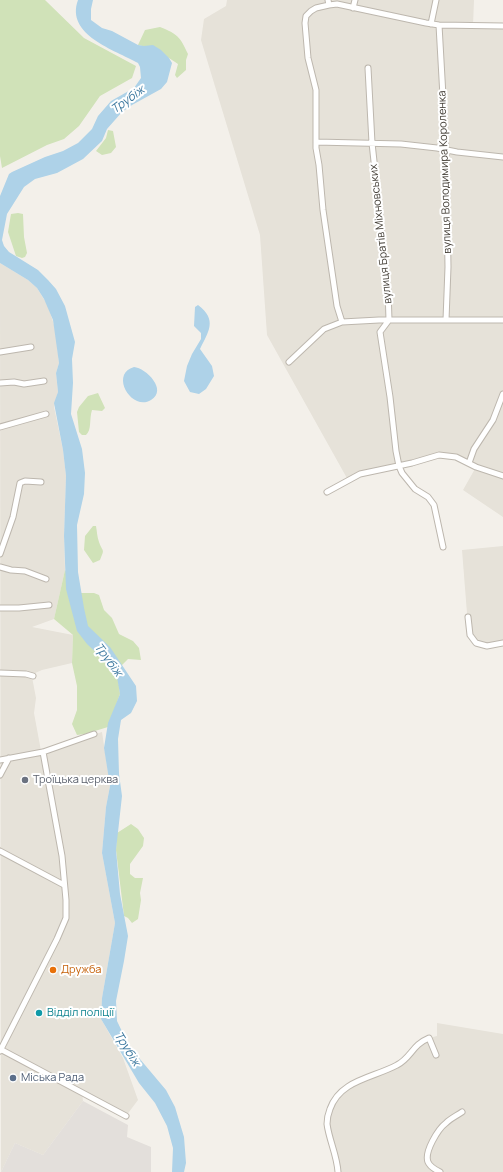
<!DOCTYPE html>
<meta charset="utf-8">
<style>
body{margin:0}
canvas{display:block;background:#f3f0ea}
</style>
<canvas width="503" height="1172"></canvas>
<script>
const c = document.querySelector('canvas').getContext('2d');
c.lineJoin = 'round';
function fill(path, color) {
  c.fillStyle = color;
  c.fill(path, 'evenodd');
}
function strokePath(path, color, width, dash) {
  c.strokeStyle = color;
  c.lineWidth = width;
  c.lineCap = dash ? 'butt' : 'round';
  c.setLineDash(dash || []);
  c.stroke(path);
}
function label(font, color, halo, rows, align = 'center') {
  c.font = font + ' Manrope,sans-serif';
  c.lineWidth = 4;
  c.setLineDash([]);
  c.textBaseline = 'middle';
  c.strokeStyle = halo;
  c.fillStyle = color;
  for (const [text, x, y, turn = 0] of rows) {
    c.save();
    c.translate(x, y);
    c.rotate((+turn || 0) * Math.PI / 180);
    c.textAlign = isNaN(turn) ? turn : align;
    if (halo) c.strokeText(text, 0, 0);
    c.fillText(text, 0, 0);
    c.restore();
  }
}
fill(new Path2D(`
 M227 0H474L473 26H503V517L463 490 476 467 443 455 348 480 267 335 260 235 201 40 204 19 226 6Z
 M0 263 28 280 37 288 48 306 55 328 59 363 56 373 58 392 54 407 63 450 66 476 64 536 65 570 54 619 32 627 73 635 72 663 42 670 33 674 32 677 36 698 34 713 41 751 102 732 110 786 106 807 102 853 115 923 102 998 101 1019 123 1058 138 1100 126 1116 82 1092 83 1101 43 1155 15 1143 1 1172Z
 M503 546V643L490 646 476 643 468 626 462 550Z
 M437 1023 503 1034V1172H338L328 1129V1113L342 1090 394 1067 429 1038 437 1036Z`), '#e6e2d9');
fill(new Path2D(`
 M83 1101 128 1125 127 1137 151 1147V1172H1L15 1143 43 1155Z`), '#e3dfdb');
fill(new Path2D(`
 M0 0H45L84 38 136 66 132 78 100 96 79 126 64 139 47 145 2 168 0 156Z
 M160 27C178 34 180 37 188 54L186 60V70L177 78 175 75 178 64C165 55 154 48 138 45L145 30Z
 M108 130 113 131 116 147 111 153 102 155 96 151 106 138Z
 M18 213 23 214 24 237 27 253 25 257 22 258 16 256 8 232 11 214Z
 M98 393 105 408 102 411 92 410C89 419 92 430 86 435H82L79 432 77 412 79 407 88 396Z
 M93 526H96C97 531 97 537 99 542 103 553 105 548 100 560L93 563 84 550 85 536Z
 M65 570 81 593H94L99 595 104 610 112 618 119 634 133 641 139 648 141 660 128 659 122 665 118 677 120 694 108 727 85 734 77 735 72 724 77 710V686L72 663 73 635 54 619Z
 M131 824 138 829 144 838 143 846 130 864V874L135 878H143L140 893 141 900 138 919 132 923 128 918 124 916 116 850 117 833Z`), '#d0e2b8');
fill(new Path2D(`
 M78 0H93L91 9V20L102 28 112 31 138 45 144 46 153 45 161 50 169 58 172 63 167 82 161 89 132 105 122 112 107 129 102 141 83 159 57 173 35 179 24 187 7 214 2 240 4 246 9 252 38 270 48 280 56 289 65 306 75 342 72 359 73 383 71 414 82 449 85 473 84 494 77 525 78 572 84 608 88 626 110 647 136 686 137 701 131 713 121 720 118 739 119 774 122 796 116 850 120 894 128 936 124 961 116 1001 117 1021 129 1046 166 1090 175 1107 184 1137 186 1163 184 1172H172L173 1148 167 1126 155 1103 139 1083 101 1019 102 998 115 923 102 853 106 807 110 786 104 748 108 723 120 694 117 677 104 660 87 644 77 631 66 589 64 536 66 476 63 450 54 403 58 392 56 373 59 363 53 320 44 299 37 288 28 280 0 263V196L9 174 12 172 45 157 63 151 78 143 92 129 98 116 111 101 134 88 141 78 140 67 138 63C115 50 65 35 78 0Z
 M198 305C218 320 208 332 200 349L212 366 214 376 206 389 199 394 190 392 184 381 187 366 192 354 201 339V333L194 326 195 307Z
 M134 367C146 368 168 390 151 400 132 412 109 374 134 367Z`), '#aed2e8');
const minor = new Path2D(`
 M328 0 329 5 337 4 426 23 439 25 503 26
 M329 5 316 8 311 11 306 16 305 23 308 58 316 90V148L319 165 323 210 337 306 342 322
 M353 8 355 0
 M431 24 436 0
 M439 25 446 150 448 267 446 320
 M368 68 372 143 388 290 389 320 380 332 390 397 396 451 399 466 402 473 415 489 428 497 434 505 443 547
 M316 142 401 144 437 148 457 152 503 157
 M0 352 31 347
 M289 362 324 329 342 322 379 320H503
 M0 383 14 382 24 384 44 381
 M0 427 46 414
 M469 463 474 449 493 420 503 394
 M327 492 360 474 412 463 439 455 456 457 476 467 503 476
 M0 554 13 517 20 483 25 481 41 482
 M0 567 11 570 25 571 46 579
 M0 608H19L49 605
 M468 617 470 635 476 643 487 646 503 643
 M0 673 26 674 33 676
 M0 760 43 752 94 734
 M0 775 9 758
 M0 851 64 885
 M0 1049 126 1116
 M0 1051 57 939 66 918V900L62 856 43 752
 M338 1172C337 1155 329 1140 327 1124 327 1119 328 1114 330 1109 340 1080 373 1078 397 1065 411 1058 412 1045 429 1038L436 1055
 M440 1172C436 1170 430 1167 428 1162 424 1152 438 1129 446 1123 450 1119 456 1116 462 1112`);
strokePath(minor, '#bdb7ae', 7);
strokePath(minor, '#fff', 5);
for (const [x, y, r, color] of [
 [25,780,4,"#6b7280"],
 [53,970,4,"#e8710a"],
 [39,1013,4,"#0f9aa8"],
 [13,1078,4,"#5c6f8a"]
]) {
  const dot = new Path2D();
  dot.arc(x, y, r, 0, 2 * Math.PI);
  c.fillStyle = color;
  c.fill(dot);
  strokePath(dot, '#fff', 1.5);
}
label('11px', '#464139', '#fff', [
 ["вулиця Володимира Короленка",445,172,-92],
 ["вулиця Братів Міхновських",381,234,-96]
]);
label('11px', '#5b616d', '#fff', [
 ["Троїцька церква",33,780]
], 'left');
label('11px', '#c56008', '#fff', [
 ["Дружба",61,970]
], 'left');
label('11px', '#0d838f', '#fff', [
 ["Відділ поліції",47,1013]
], 'left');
label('11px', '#4e5e75', '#fff', [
 ["Міська Рада",21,1078]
], 'left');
label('italic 12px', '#3c789f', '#fff', [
 ["Трубіж",128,100,-36],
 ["Трубіж",108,660,53],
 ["Трубіж",127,1049,58]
]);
</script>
